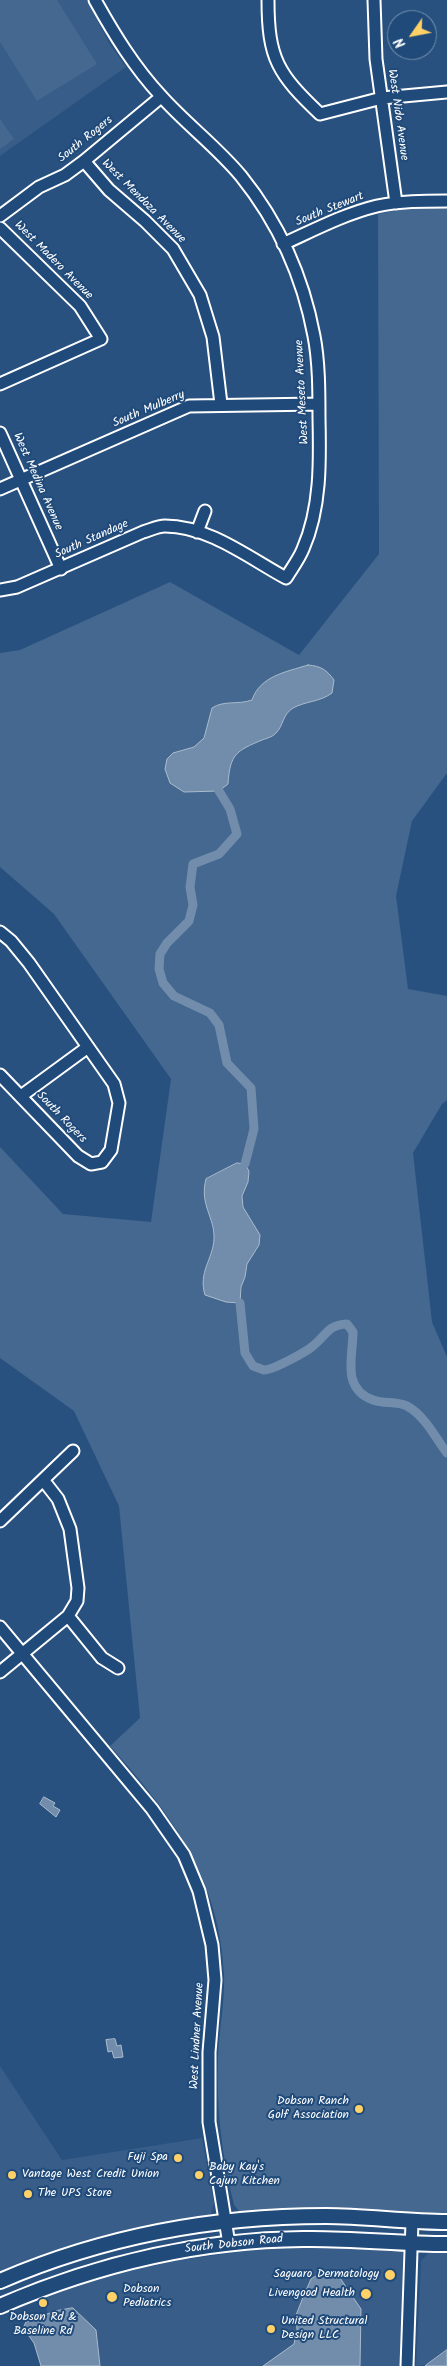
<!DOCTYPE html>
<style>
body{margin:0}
#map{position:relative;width:447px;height:2366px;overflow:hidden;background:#28517f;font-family:Kalam,sans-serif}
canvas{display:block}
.north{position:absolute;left:387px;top:10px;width:50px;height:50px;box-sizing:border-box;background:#1f4a7a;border:1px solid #7992af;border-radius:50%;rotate:237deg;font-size:14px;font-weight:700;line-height:20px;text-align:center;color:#fff}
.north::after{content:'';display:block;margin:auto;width:18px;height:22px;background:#ffd166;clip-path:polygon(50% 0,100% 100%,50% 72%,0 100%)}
</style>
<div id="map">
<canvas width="447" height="2366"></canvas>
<div class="north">N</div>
</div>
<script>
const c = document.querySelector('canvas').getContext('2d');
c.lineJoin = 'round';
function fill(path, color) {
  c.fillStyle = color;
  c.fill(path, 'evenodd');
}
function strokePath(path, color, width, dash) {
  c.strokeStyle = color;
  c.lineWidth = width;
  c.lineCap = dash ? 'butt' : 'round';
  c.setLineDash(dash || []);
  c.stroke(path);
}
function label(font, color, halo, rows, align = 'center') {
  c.font = font + ' Kalam,sans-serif';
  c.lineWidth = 4;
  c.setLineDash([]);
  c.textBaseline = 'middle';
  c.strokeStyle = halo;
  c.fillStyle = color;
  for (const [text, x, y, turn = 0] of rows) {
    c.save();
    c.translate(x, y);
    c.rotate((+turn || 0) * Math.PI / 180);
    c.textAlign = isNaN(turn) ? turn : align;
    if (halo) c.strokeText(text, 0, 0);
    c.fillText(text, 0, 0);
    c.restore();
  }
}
fill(new Path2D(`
 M0 0H87L109 43 126 67 0 156Z
 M0 2066 62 2160 202 2138 214 2203 211 2214 72 2247 0 2274Z
 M328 2247 403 2252 400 2366H359L361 2309 311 2279 296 2315 297 2330 294 2344 263 2366H100L96 2330 55 2311 48 2313 42 2297 100 2277 180 2260 268 2248Z
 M447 2251V2350L426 2365 416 2366 421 2261 429 2252Z`), '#375d88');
fill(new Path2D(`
 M0 0H57L97 64 37 101 0 42Z
 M0 119 14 139 0 149Z
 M447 207V773L412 821 396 896 408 989 447 996V1100L442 1104 413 1153 432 1322 447 1357V2214L318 2209 246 2213 239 2211 234 2205C222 2156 216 2109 218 2058 219 2030 225 2003 224 1975 220 1879 172 1815 110 1746L140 1718 119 1506 74 1411 0 1358V1147L63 1214 151 1222 171 1079 54 914 0 867V653L20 650 170 582 299 655 379 554 378 214 399 210Z`), '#446890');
const water = new Path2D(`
 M308 665C321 666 327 670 334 680L332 693C320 702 306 701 293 708 282 715 284 725 276 733 273 737 267 738 262 740 236 751 230 754 228 784L219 791 184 792 170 783 165 769 167 759 173 753 194 747 204 738 212 708C224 700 238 705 252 700 260 676 286 672 308 665Z
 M237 1163 245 1164 249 1171 248 1182 242 1196 243 1207 260 1235 259 1245 247 1264 245 1277 241 1287 240 1303 226 1302 205 1295C198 1272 213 1259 214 1239 215 1217 199 1205 206 1179Z
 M44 1797 55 1803 53 1806 60 1810 56 1817 40 1804Z
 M115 2039 117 2046 121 2045 123 2057 114 2058 112 2051 108 2052 106 2040Z
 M324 2272H336L361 2309 360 2366H263L294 2344 297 2330 296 2315 304 2295 311 2279Z
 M73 2308 96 2330 100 2366H41L34 2343 23 2328 26 2322 55 2311Z
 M447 2350V2366H425L426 2365Z`);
fill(water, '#718dab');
strokePath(water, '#aabbcd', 1);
strokePath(new Path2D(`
 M219 791 230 809 237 834 219 854 193 864 190 887 193 905 189 921 167 943 160 954 159 969 163 983 174 996 210 1013 219 1025 227 1063 251 1088 254 1129 245 1164
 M240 1303 245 1353 253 1366C256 1367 261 1369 264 1370 273 1370 306 1352 313 1346 327 1335 327 1325 347 1324L353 1332C353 1357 341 1388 373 1400 384 1404 397 1401 407 1406 425 1416 435 1437 447 1453`), '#718dab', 9);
const minor = new Path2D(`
 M268 0C268 59 278 74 320 114L382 98 447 92
 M374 0 376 59 396 203
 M84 161 109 190 145 221 173 249 200 295 213 337 221 404
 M0 216 39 187 65 175 84 161 161 97
 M0 228 80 306 101 339 0 384
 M283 244C314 230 344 214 377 206 400 201 424 201 447 201
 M0 433 61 569
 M0 489 189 406 319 404
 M197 532 205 511
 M0 590 17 587 143 532C150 530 158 526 165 526 209 526 249 558 286 578 292 568 299 559 303 549 321 508 320 461 319 418 319 392 319 362 314 336 303 277 278 222 241 176 217 147 186 124 161 96 134 67 114 34 95 0
 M0 932 11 941 29 963 114 1084 119 1103 111 1150 102 1162 91 1164 78 1156 0 1075
 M21 1096 88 1047
 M0 1521 73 1451
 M68 1616 102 1658 118 1668
 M0 1627 152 1809 184 1855 199 1891 212 1945 215 1980 209 2052V2122L229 2244
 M0 1672 68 1616 77 1601 78 1588 70 1529 58 1499 44 1481
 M407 2366 412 2222`);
const major = new Path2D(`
 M0 2281C102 2237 214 2216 326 2216 366 2216 406 2222 447 2222
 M0 2306C95 2265 199 2240 303 2239 351 2238 399 2244 447 2244`);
strokePath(minor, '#fff', 15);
strokePath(major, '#fff', 18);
strokePath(minor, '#1f4a7a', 11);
strokePath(major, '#1f4a7a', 14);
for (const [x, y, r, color] of [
 [359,2109,5,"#ffd166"],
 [178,2158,5,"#ffd166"],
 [12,2175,5,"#ffd166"],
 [199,2175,5,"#ffd166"],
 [28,2194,5,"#ffd166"],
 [390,2275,6,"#ffd166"],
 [366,2294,6,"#ffd166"],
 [112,2297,6,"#ffd166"],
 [43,2303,5,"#ffd166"],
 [271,2329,5,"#ffd166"]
]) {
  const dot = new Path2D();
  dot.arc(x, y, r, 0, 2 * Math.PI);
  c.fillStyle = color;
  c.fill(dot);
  strokePath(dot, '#1f4a7a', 2);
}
label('12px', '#fff', '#1f4a7a', [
 ["West Nido Avenue",397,115,82],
 ["South Rogers",86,140,-39],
 ["West Mendoza Avenue",143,202,45],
 ["South Stewart",330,210,-22],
 ["West Madero Avenue",53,261,45],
 ["West Meseto Avenue",303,392,-93],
 ["South Mulberry",149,410,-23],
 ["West Medina Avenue",37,482,66],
 ["South Standage",92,540,-24],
 ["South Rogers",61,1118,46],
 ["West Lindner Avenue",198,2036,-87],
 ["South Dobson Road",234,2245,-6]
]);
label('12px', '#fff', '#1f4a7a', [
 ["Dobson Ranch",349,2102,"right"],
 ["Golf Association",349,2116,"right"],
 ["Fuji Spa",168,2158,"right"],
 ["Baby Kay's",209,2168],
 ["Cajun Kitchen",209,2182],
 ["Vantage West Credit Union",22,2175],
 ["The UPS Store",38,2194],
 ["Saguaro Dermatology",379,2275,"right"],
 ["Dobson",123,2290],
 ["Pediatrics",123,2304],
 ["Livengood Health",355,2294,"right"],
 ["Dobson Rd &",43,2318,"center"],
 ["Baseline Rd",43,2332,"center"],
 ["United Structural",281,2322],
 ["Design LLC",281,2336]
], 'left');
</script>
